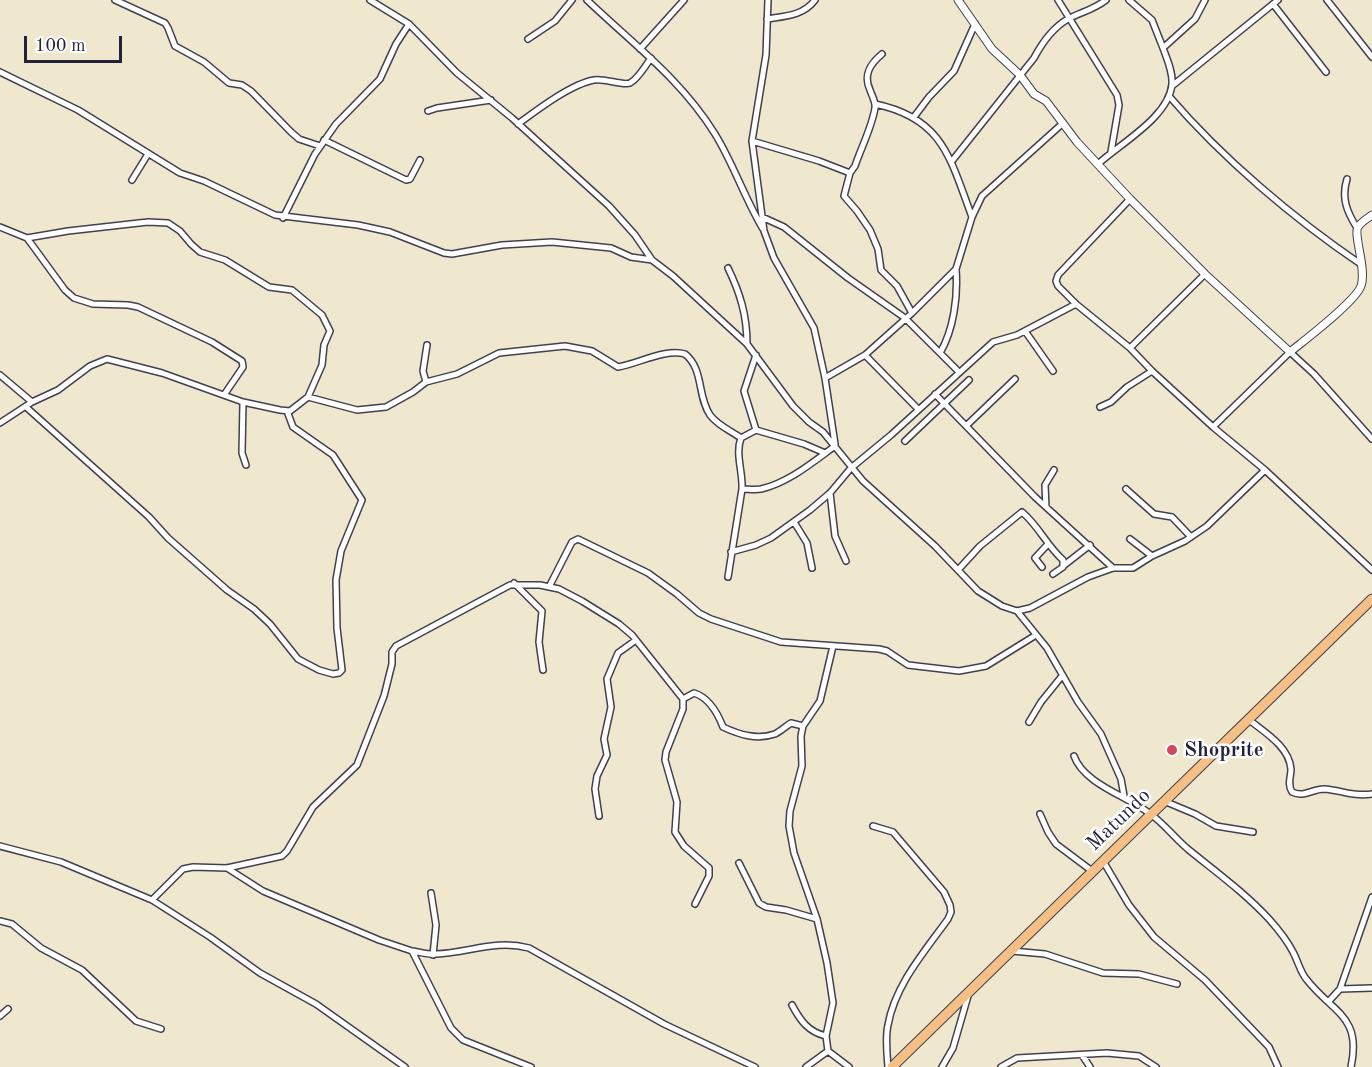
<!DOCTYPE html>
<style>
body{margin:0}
#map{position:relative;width:1372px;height:1067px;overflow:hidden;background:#efe8ce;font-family:"Old Standard TT",serif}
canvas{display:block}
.scale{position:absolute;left:24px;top:36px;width:98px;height:27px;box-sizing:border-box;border:3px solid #22223b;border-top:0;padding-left:8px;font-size:18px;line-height:21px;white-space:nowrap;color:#22223b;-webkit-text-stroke:4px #fff;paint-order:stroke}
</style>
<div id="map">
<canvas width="1372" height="1067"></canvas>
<div class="scale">100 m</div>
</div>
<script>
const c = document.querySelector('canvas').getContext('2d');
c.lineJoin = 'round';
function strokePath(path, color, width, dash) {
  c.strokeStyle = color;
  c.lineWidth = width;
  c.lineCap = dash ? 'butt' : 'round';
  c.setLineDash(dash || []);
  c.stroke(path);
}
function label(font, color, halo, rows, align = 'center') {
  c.font = font + ' "Old Standard TT",serif';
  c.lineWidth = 5;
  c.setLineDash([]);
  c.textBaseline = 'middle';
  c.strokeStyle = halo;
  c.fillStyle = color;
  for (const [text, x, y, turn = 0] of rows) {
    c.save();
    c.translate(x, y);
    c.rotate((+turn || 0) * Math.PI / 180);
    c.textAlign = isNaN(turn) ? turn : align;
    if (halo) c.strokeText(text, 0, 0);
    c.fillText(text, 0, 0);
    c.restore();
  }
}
const minor = new Path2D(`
 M115 0 165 23 168 28 175 46 204 62 229 83 242 85 251 91 291 132 299 139 320 146
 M370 0 409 24 457 73 512 118 609 206 635 235 652 260 673 276 747 344 793 406 809 422 823 432 863 481 935 546 978 591 1002 606 1017 611 1030 608 1088 577 1113 568H1133L1152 556 1185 541 1207 526 1265 470
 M587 0C632 43 682 80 715 134 733 163 745 199 763 229
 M768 0 766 55 752 141 764 231 774 258 814 328 825 378 835 444
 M1058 0 1117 95 1119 105 1111 152
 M1129 0 1152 20 1163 48 1195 19 1205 0
 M1327 0 1372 57
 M1273 4 1326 72
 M767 19C785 16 803 16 815 0
 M528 39 555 21 572 0
 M640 49 684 0
 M0 72 78 110 180 173 204 181 275 215 358 225 390 232 444 253 452 254 502 245 552 242 611 248 631 257 652 260
 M1172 86 1278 0
 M1169 96C1222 158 1294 219 1362 265
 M875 104C943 118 950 158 972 217
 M428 111 437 108 491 100
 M914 117 929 97 954 71 975 24
 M518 124C537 110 571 84 594 80 604 78 623 86 630 83 638 79 646 65 651 58
 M324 140 406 180 410 179 420 160
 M752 141 819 161 850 173 855 166C861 148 872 127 875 108 876 102 872 96 870 90 863 75 870 64 882 54
 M952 161 1034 58C1042 43 1052 28 1068 19 1081 12 1093 10 1106 0
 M1098 164C1121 143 1169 117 1172 84 1173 72 1167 59 1163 48
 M850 173 844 196 857 211 870 230 878 249 881 270 897 286 912 313
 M1347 179C1341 198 1347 212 1357 228
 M132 180 148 154
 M1130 199 1058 275 1056 281 1058 286 1076 304 1130 348 1152 371 1213 427 1265 470 1372 570
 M762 217 784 227 848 278 905 318 940 353C954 329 958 296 956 269
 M283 218 315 154 336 124 380 79 396 44 409 24
 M0 227 27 238 68 231 148 222 168 223 180 231 191 244 200 252 225 260 269 287 292 290 322 315 330 331 324 345 322 365 308 397
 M27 238 65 290 74 298 93 304 128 305 138 307 212 342 242 361 243 367 224 395
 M728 268C740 293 747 315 747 344
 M1025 331 1053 371
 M1130 348 1205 274
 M940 353 959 372
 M756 355 744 391 756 430
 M865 355 918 409
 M0 375 32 402
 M825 378 865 355 912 313 956 269 972 217 982 196 1062 124
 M426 382 423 371 427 345
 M935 394 1035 497 1113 568
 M243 402 242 453 246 465
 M26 407 149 517 168 538 227 590 254 609 270 624 298 659 319 670 333 674 339 673 342 670 337 628 336 580 341 551 362 500 333 455 293 427 287 411
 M1100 407 1111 402 1127 387 1152 371
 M0 423 32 402 58 390 90 366 107 359 162 373 243 402 280 410 290 411 308 397 357 410 386 407 413 392 426 382 457 374 499 353 565 346 592 351 618 367C637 364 666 348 685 354 704 369 697 396 710 415 717 425 731 431 741 438
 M966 426 1015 379
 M1213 427 1290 352 1314 374 1372 439
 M905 441 969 380
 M742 489C748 489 755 490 761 489 788 483 813 462 835 446
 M1126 489 1154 514 1172 517 1191 537
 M830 493 835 536 846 561
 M1046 507 1045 485 1054 470
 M794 522 807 543 812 568
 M1130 539 1152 556
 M731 552 756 545 771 538 810 510 830 493 851 468 891 435 993 342 1017 335 1076 304
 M1063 566 1090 545
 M1042 567 1035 558 1048 544
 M958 570 980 546 1022 512C1038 525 1047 546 1063 560V567L1053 574
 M728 577 742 489C743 472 735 454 741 438L756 430 804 444 825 453
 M514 583 542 611 539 642 543 670
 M549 587 572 542 578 539 648 573 677 594 699 613 711 619 781 642 879 649 887 651 908 665 959 671 986 666 1036 635
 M1017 611 1047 648 1078 702 1101 734 1121 779 1124 796
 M833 646 820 701 803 726 801 736 802 766 790 811 789 826 794 853 817 919 827 963 833 1003 826 1036 828 1051 849 1067
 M683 699 694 693C710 698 718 714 723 727 740 735 757 740 775 734 781 731 786 726 791 723L803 726
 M1248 719C1264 732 1289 746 1291 769 1291 777 1287 784 1292 792 1304 798 1312 789 1324 789 1341 790 1353 797 1372 794
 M1029 722 1041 702 1062 676
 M1074 756C1084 784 1127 796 1149 813 1164 823 1175 839 1189 850 1216 872 1245 893 1269 919 1277 928 1287 940 1293 952 1298 961 1300 972 1307 980 1333 1013 1362 1016 1351 1067
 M1164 801 1195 814 1216 826 1253 832
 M1040 814 1048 832 1056 844 1092 871
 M599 816 595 789 597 776 607 755 604 739 611 707 607 679 618 653 636 640
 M873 826 893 832 944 892 950 905 951 912 948 919C925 951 895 985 888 1025 885 1038 887 1053 888 1067
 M0 846 61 862 152 900 210 937 260 973 316 1004 405 1067
 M1103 861 1129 905 1154 937 1205 980 1269 1047 1278 1067
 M739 863 759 903 766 907 786 910 817 919
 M227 868 263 891 379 940 412 951 451 1028 463 1040 531 1067
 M431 893 436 925 433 955
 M152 900 183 869 193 867 227 868 282 856 287 851 313 807 357 765 384 696 392 664V652L396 646 510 585H540L559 589 582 601 619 624 632 635 683 699V709L666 752 665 760 677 802 675 832 684 846 709 868V876L695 904
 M0 921 12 924 41 948 82 970 136 1021 161 1029
 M412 951C420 952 428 955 436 954 469 953 495 939 529 948L664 1024 755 1067
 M1012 951 1045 954 1103 973 1139 974 1177 984
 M1340 989 1372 988
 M1329 1001 1340 989 1372 897
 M792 1005C800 1020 808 1032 826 1036
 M0 1016 8 1009
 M1082 1055 1090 1067
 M806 1067 828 1051
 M942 1067 953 1048 968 996
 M1001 1067 1017 1058 1107 1053 1139 1056 1156 1067`);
const tertiary = new Path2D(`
 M958 0 992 49 1020 75 1034 94 1046 101 1077 142 1130 199 1205 274 1290 352C1306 339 1355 302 1361 286 1367 270 1353 234 1358 227 1361 222 1368 218 1372 215`);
const primary = new Path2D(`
 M892 1067 1372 599`);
strokePath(minor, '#414051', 8);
strokePath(tertiary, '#414051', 9);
strokePath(primary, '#414051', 11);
strokePath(minor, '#fff', 5);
strokePath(tertiary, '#fff', 7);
strokePath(primary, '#f5bf86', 9);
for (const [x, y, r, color] of [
 [1172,750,6,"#d1495b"]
]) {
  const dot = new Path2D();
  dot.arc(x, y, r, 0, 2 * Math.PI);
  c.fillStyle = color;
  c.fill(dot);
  strokePath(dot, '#fff', 2);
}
label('bold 21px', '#22223b', '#fff', [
 ["Shoprite",1184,750]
], 'left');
label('21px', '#22223b', '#fff', [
 ["Matundo",1119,820,-44]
]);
</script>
